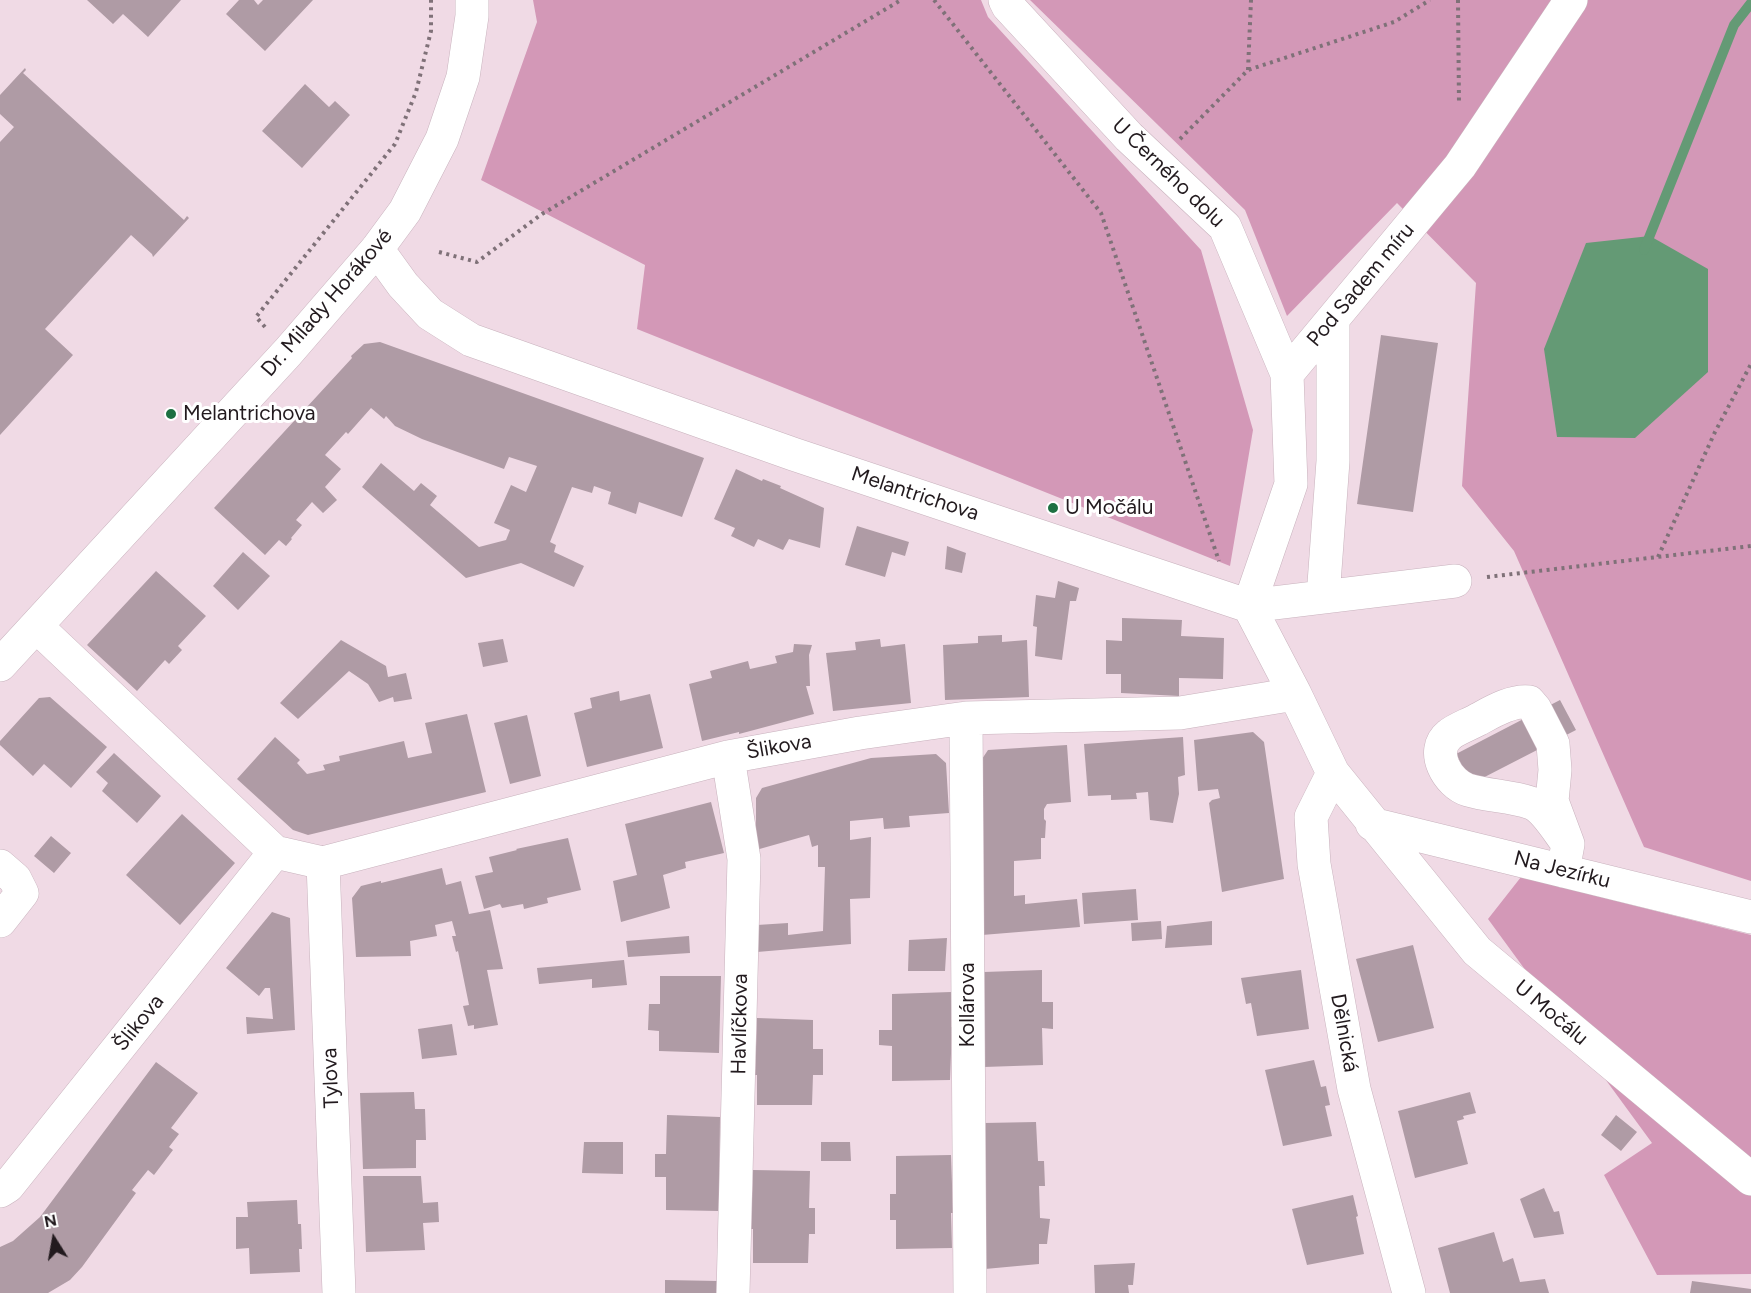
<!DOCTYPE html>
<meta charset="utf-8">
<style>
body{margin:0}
#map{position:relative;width:1751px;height:1293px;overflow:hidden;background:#f0dae5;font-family:Figtree,sans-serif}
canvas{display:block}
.north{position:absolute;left:24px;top:1209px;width:60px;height:60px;-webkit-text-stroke:4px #fff;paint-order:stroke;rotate:349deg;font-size:16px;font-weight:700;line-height:24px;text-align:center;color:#221a1e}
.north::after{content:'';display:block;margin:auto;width:21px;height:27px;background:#221a1e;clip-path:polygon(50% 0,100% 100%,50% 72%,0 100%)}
</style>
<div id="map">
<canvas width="1751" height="1293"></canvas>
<div class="north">N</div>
</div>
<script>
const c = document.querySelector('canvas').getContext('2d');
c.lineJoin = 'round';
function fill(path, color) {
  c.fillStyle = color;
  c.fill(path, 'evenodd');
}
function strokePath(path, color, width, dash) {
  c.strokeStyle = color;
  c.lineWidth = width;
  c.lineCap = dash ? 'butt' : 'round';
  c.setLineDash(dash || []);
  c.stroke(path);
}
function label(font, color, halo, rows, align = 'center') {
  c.font = font + ' Figtree,sans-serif';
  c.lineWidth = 6;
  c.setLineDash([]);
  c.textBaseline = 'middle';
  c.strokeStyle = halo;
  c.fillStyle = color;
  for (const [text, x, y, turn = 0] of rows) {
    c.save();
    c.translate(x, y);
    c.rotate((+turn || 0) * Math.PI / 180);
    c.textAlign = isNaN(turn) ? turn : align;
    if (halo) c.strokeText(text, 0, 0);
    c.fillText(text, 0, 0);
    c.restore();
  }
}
fill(new Path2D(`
 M533 0H981L988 17 1201 250 1253 430 1230 566 637 329 645 265 481 180 537 22Z
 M1030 0H1751V881L1644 847 1514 551 1462 486 1476 283 1397 203 1287 316 1245 210Z
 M1521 877 1751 935V1274L1657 1275 1604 1175 1652 1143 1488 919Z`), '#d398b7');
fill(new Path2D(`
 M1650 236 1708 269V372L1635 438 1557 437 1544 349 1586 243Z`), '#649a75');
strokePath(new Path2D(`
 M1644 250 1734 25 1751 3`), '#649a75', 10);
fill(new Path2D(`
 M87 0H181L148 37 123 14 113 24Z
 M239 0H254L258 5 263 0H313L265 51 226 14Z
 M25 68 26 70 23 73 184 220 187 216 189 218 153 257 152 254 131 235 45 329 73 355 0 435V142L14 127 0 114V95Z
 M305 84 329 107 335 101 350 115 302 168 262 131Z
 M1381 335 1438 343 1413 512 1357 504Z
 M380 342 704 458 682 517 639 502 636 514 608 504 611 492 594 486 592 493 572 487 550 542 556 545 554 552 584 566 574 587 521 563 466 578 362 487 381 463 414 491 421 483 437 496 430 505 479 547 506 540 510 530 494 523 511 485 526 492 537 466 509 457 504 469 422 439 395 426 386 416 384 419 371 408 348 434 346 432 325 455 341 469 325 487 337 500 323 513 312 502 296 520 302 525 291 538 292 539 286 546 279 540 265 555 214 508 352 358 351 356 364 344Z
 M736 469 762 481 763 479 781 486 780 488 824 508 820 548 789 539 783 550 758 539 754 547 731 536 735 528 714 519Z
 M857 526 909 542 905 556 892 552 885 577 845 565Z
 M947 546 966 553 962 573 945 569Z
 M243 552 270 576 238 610 213 586Z
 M156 571 206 616 178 646 182 650 169 664 165 660 137 691 87 645Z
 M1058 581 1079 588 1076 601H1070L1062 660 1035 656 1037 627 1033 626 1036 595 1055 598Z
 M1122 618 1182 620 1181 636 1224 638 1223 679 1179 678V696L1121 693V674H1106V640L1122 641Z
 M1002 635V642L1027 640 1029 697 945 700 943 645 978 643V636Z
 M503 639 508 662 483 667 478 643Z
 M880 639 881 647 905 644 911 703 833 711 826 653 856 650 855 642Z
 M341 640 386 666 388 677 406 673 412 699 394 702 393 697 379 702 368 684 349 671 298 719 280 703Z
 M794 644 812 645 809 655 810 686H806L814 714 739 734V732L702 741 689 684 712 678 710 671 748 661 750 669 777 663 775 656 793 652Z
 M619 691 620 701 650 694 663 748 587 767 574 713 592 708 590 698Z
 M50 697 107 747 71 788 44 764 33 776 0 745V741L39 698Z
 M1560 700 1576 730 1471 784 1456 754Z
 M467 714 486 792 308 835 293 830 237 779 275 737 300 760 297 763 307 774 325 770 323 765 340 761 339 756 404 741 408 758 432 753 425 723Z
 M527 715 541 776 510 784 494 723Z
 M1253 732 1264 742 1284 879 1222 892 1209 803 1212 800 1220 798 1218 789 1198 791 1194 740Z
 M1183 737 1185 775 1178 777 1179 794 1173 823 1150 820 1148 792 1136 793 1137 799 1111 800V795L1088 796 1084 744Z
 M1067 745 1071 802 1047 804 1044 809V819L1046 821 1045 838H1041V859L1014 861V896L1025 895V904L1077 899 1080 927 982 935V759L988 750Z
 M114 753 161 796 137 823 102 791 108 783 96 772Z
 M936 754 946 763 949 813 909 816 910 827 884 829 883 818 850 821V840L871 837 870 898 850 899 851 944 757 952V925L788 923V935L823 931 825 867H818V845L812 847 809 835 756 850V798L762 788 871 758Z
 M711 802 724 853 685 862 686 868 663 875 670 908 621 922 613 881 637 875 625 824Z
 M182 814 235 863 180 925 126 875Z
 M51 836 71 853 54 873 34 856Z
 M568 838 581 890 547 898 548 903 524 909 523 904 502 908 500 904 484 909 475 876 493 872 489 857 517 850 516 849Z
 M442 868 446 885 461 881 469 914 490 910 503 969 487 970 498 1025 474 1029V1025L468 1026 463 1006 469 1005 458 951 456 952 452 936H456L452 921 435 925 437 936 410 941 411 956 356 957 352 898 361 886 381 881V883Z
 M1136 889 1138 920 1084 924 1082 893Z
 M272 912 290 918 295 1030 247 1034 246 1017 273 1019 270 988H265L259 996 226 968Z
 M1161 921 1162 939 1132 941 1131 923Z
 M1212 921V945L1165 948 1167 926Z
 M689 936 690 953 628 957 626 941Z
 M947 938 945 971H908L909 940Z
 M1413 945 1434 1028 1378 1042 1356 959Z
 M624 960 627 985 592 988V979L539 984 537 968Z
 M1042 970V1002H1053V1029L1042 1028 1043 1065 984 1067V972Z
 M1301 970 1309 1029 1257 1036 1251 1003 1246 1004 1241 978Z
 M660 976H721L719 1053 659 1051V1031L648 1030 649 1004H660Z
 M951 992V1027H952L950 1080 892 1081V1046L879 1045V1030H892V994Z
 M757 1018 813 1020V1049H823V1075H813L812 1105H757V1075H755Z
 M452 1024 457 1055 422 1059 418 1029Z
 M1314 1060 1321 1087 1326 1086 1330 1105 1325 1106 1332 1136 1283 1146 1265 1070Z
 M156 1062 198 1093 171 1128 179 1134 169 1147 173 1150 154 1175 148 1170 132 1190 136 1193 82 1267 70 1280 48 1293H0V1247L13 1241 40 1217Z
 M414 1092 415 1109H425L426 1140H416V1168L363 1169 360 1093Z
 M1470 1092 1476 1113 1463 1116 1464 1119 1457 1121 1468 1164 1415 1178 1398 1111Z
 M667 1115 720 1117 719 1211 666 1210V1177H655V1154H666Z
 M1616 1115 1637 1132 1621 1151 1601 1135Z
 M1036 1122 1038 1161H1044L1045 1186H1039L1040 1218 1050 1219 1047 1244H1039V1264L985 1269 984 1123Z
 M584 1142H623V1174L582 1173Z
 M821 1142H850L851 1161H821Z
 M951 1155 953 1213H951L952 1248 896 1249V1220H890V1194H896V1156Z
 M753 1170 810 1171 809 1208H815V1234H809L808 1263H753V1229H751Z
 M363 1176H421L423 1203 438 1202 439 1222 423 1223 425 1250 366 1252Z
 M1544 1188 1554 1212 1559 1211 1564 1234 1534 1238 1520 1199Z
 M1353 1195 1358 1216 1356 1217 1364 1254 1307 1265 1292 1209Z
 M297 1200 298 1224H301L302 1249H299L300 1272 250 1274 249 1248 236 1249V1217H248L247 1202Z
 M1494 1232 1503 1262 1513 1258 1520 1282 1545 1279 1549 1293H1450L1438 1248Z
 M1135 1263 1133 1285H1128L1129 1293H1095L1094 1265Z
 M665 1280 718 1281V1293H665Z
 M1692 1281 1751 1289V1293H1690Z`), '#af9ba5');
const minor = new Path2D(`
 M1005 0 1008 6 1129 137 1225 227 1287 374 1291 484 1249 606 1455 581
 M377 249 403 285 430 314 471 340 793 454 1249 606 1295 694 1333 773 1477 951 1751 1179
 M1287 374 1460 166 1571 0
 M1323 597 1333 461V319
 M36 626 275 852 323 863 728 757 860 733 966 718 1180 713 1295 694
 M0 665 288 352 377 249 405 211 442 139 463 77 472 16V0
 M966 718 970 1293
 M728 757 744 859 733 1293
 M1333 773 1311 817 1314 864 1354 1089 1409 1293
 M1372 824 1751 917
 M323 863 339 1293
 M0 866 15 879 22 893 0 921
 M1563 871 1568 844 1552 801 1555 770 1553 744 1535 709 1529 702C1512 700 1492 712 1477 720 1468 725 1456 729 1449 735 1429 751 1448 784 1468 790 1488 796 1511 796 1531 803 1545 808 1559 833 1568 844
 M0 1191 8 1186 275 852`);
strokePath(minor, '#c8b2bd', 34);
strokePath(new Path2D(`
 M934 0 1101 213 1219 561
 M1458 0 1459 105
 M1248 70 1251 0
 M1180 139 1248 70 1394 22 1430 0
 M439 252 477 262 542 214 901 0
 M265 327 256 317 395 144 416 92 431 31V0
 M1658 557 1715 432 1751 364
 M1487 577 1751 546`), '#7f7178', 4, [3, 4.5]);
strokePath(minor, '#fff', 33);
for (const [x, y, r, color] of [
 [171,414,6,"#1d7042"],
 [1053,508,6,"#1d7042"]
]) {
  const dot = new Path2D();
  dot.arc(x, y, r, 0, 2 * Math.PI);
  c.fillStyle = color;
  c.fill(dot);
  strokePath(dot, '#fff', 2);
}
label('21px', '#221a1e', '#fff', [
 ["U Černého dolu",1168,173,44],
 ["Pod Sadem míru",1361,285,-50],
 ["Dr. Milady Horákové",327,303,-49],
 ["Melantrichova",915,494,18],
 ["Šlikova",779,747,-10],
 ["Na Jezírku",1562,870,14],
 ["Kollárova",968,1005,-90],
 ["U Močálu",1551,1013,40],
 ["Šlikova",139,1023,-51],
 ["Havlíčkova",740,1024,-89],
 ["Dělnická",1344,1033,80],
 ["Tylova",331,1078,-92]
]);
label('21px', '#221a1e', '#fff', [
 ["Melantrichova",183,414],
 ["U Močálu",1065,508]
], 'left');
</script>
